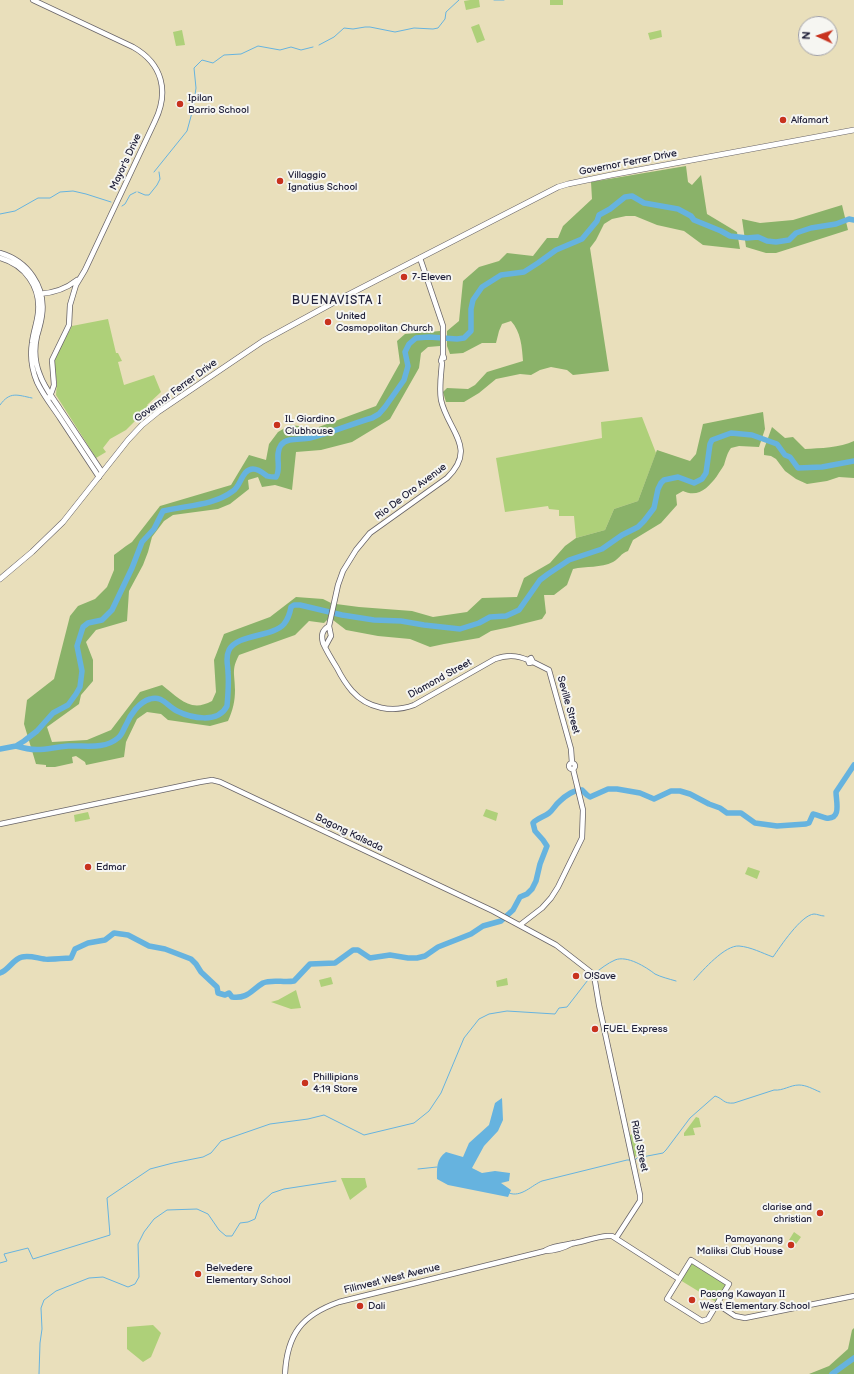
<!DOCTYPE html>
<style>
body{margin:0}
#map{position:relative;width:854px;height:1374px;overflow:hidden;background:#e9dfbb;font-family:"Balsamiq Sans",sans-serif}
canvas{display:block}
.north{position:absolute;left:798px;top:16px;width:40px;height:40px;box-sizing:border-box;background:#f6f6f2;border:1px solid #a1a1a9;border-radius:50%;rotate:273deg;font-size:11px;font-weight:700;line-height:16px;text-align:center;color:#22223b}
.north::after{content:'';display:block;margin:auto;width:14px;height:18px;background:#c8321e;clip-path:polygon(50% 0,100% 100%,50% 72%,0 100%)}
</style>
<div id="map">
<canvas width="854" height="1374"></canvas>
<div class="north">N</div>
</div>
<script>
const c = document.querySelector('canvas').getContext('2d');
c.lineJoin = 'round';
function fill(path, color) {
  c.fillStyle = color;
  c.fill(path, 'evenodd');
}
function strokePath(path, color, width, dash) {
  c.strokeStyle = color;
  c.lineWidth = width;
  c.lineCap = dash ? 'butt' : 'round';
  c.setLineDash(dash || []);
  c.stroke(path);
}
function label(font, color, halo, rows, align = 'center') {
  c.font = font + ' "Balsamiq Sans",sans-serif';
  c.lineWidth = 4;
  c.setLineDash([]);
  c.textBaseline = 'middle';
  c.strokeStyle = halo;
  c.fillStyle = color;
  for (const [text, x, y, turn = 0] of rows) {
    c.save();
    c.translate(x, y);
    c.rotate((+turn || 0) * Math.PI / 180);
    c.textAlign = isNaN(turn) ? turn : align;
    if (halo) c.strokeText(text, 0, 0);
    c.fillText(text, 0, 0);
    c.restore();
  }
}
fill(new Path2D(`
 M470 0H479L480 7 466 10 464 1Z
 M550 0H563V5H550Z
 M479 24 485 40 477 43 471 27Z
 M182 30 185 45 176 46 173 32Z
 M661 30 662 37 650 40 648 33Z
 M108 319 116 353H118L122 361 118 362 124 385 154 375 161 392 147 405 149 407 126 430 110 439 103 448 106 452 96 458 56 395 57 382 53 361 72 326Z
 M642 417 656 453 638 501 614 509 605 530 576 538 574 516H559V510L549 509 548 506 505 512 496 458 602 438 601 422Z
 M486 809 498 813 496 821 483 816Z
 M88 812 90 819 75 822 74 815Z
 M748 867 760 871 757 879 745 874Z
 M331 977 333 984 321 987 319 980Z
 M507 978 508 985 497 987 496 981Z
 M296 990 301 1008 291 1009 271 1002 278 1000Z
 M696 1117 699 1118 701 1127 693 1128 695 1135 684 1136V1133Z
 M638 1133 642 1155 633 1157 629 1135Z
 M341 1178H365L367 1187 350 1200Z
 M794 1232 801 1237 796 1244 789 1240Z
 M691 1263 726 1285 716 1302 680 1280Z
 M153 1325 161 1333 151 1357 143 1362 127 1349V1327Z`), '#aed079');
fill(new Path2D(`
 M686 166 688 182 692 185 701 175 707 214 737 232 740 249 703 245 684 231 657 225 635 216H626L612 219 604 224 596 240 590 248 609 371 573 375 567 370 551 367 540 370 531 375 520 374 496 379 479 393 464 402H446L443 392 447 388 468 389 475 385 487 372 523 361C522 347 521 332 511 321L502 324 499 331 496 343H482L463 353 450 354 447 346V331L459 321 463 281 479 267 499 261 507 253 533 256 547 238H558L563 226 592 199 591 182Z
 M842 205 848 230 776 253H766L746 247 742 219 760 223 793 220Z
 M440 331V346L428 347 421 353 419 368 390 419 352 442 321 450 296 452 292 490 275 485 262 487 258 477 248 480 249 489 230 504 218 509 173 515 164 521 152 537 148 552 143 565 129 591 127 621 96 630 86 642 93 660V681L81 695 79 704 47 727 52 742 87 740 111 730 140 692 162 685C179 698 190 713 212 701L216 692 214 660 224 634 270 617 296 597 323 599 331 603 328 619 324 623 309 621 295 635 239 655C231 670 235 674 235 690 235 701 233 710 228 721L210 726 168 720 161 714 147 712 137 719 126 742 124 757 86 765 85 762 76 756 72 757 73 763 55 767H46V765L36 764 24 724 27 700 54 679 70 616 78 606 95 599 107 587 114 570V555L126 546 132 542 160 506 231 485 249 455 266 460 269 444 278 432 290 425 316 428 376 406 400 363 397 341 405 334Z
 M763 412 765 429 759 447 739 446 731 448C727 453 726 459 724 465 722 469 719 472 717 476 708 488 698 498 683 491L676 495 677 505 661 523 633 540 628 551C621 553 619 559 613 562 601 568 586 566 573 569L567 585 554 595H544L546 613 542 619 510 627 491 631 479 638 444 644 430 647 410 639 378 636 346 630 333 620 336 604 359 607 412 611 433 617 467 612 482 598 517 597 524 578 550 563 565 546 576 538 605 530 614 509 638 501 657 450 690 461 696 454 703 424Z
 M772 427 785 438 793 437 805 449C820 448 840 448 854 441V478L839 477 827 481 807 484 796 479 785 471 776 459 771 456 764 455V449Z
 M854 1328V1374H809L829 1366 848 1349 852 1330Z`), '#8ab269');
fill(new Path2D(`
 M502 1098 503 1120 498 1131 484 1146 472 1168 482 1173 495 1171 510 1173 509 1181 501 1183 511 1190 508 1197 448 1185 437 1179C437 1168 436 1159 446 1152L463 1157 469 1143 489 1125 495 1103Z`), '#66b3df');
strokePath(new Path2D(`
 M494 0H504
 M319 45 334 37 344 28 353 29 365 27H370L395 32 414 28 433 29 438 28 445 19 446 12 459 0
 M154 172 187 131 193 109 196 88 194 68 202 60 213 63 224 55 241 54 258 46 280 50 291 47 301 50 313 47
 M138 192 145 195H149L157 185 160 179 159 172
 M122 206 125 204 130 195 136 192
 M0 214 15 211 38 198H50L60 192 73 191 86 194 111 202
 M0 405C10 391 17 395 32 398
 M594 974C600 969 608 963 615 960 627 955 646 967 655 974 661 977 669 979 676 981
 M694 980C703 970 725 945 739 946 751 947 762 953 773 957 780 947 801 915 814 914 817 914 821 916 824 916
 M635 1160 637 1158 663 1153 666 1150 690 1118 715 1096C724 1099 723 1104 734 1103L774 1090C783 1091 790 1085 799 1085 806 1085 813 1089 820 1092
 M418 1169 437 1167
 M509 1193C521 1198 532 1185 542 1181L627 1160H632
 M0 1263 7 1261 4 1254 28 1248 33 1259 110 1235 107 1198 150 1169 173 1163 203 1157 211 1153 221 1141 270 1124 308 1119 324 1115 364 1135 414 1123 429 1111 441 1093 464 1038 479 1019 489 1014 507 1011 555 1014 559 1008 567 1007 591 976
 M39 1374 40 1343 42 1329 41 1308 44 1300 56 1291 89 1278 103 1277 128 1287 135 1284 139 1277 138 1244 144 1232 154 1219 167 1210 197 1209 208 1214 219 1230 226 1236H232L240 1223 248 1222 255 1219 260 1204 272 1193 284 1189 336 1181`), '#66b3df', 1);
strokePath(new Path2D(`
 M16 746C40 753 46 748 68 746 84 745 104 750 118 738 122 735 123 730 126 725 130 715 139 702 150 699 162 695 167 706 177 711 191 718 218 724 227 706 228 695 229 683 228 672 228 664 225 658 229 650 237 634 273 637 284 624 288 619 290 613 291 607L294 605H300L342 615 374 620 401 621 424 625 460 629 479 623 490 617 506 616 519 610 540 580 548 574 569 560 602 549 622 535 638 527 644 521 654 508 658 489 661 483 664 480 678 477 694 483 702 479 706 473 710 444 712 440 731 433 752 435 777 444 785 455 790 457 798 468 822 467 854 461
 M0 749 16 746 24 741 37 731 53 713 68 705 76 694 80 687 82 671 77 646 83 627 88 623 102 620 112 610 132 568 142 542 154 529 163 511C187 505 213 506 233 491 241 486 242 469 253 469 259 469 263 473 267 476 270 477 273 477 276 477 282 468 274 455 281 445 287 437 301 440 310 438 331 433 351 424 372 418L379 414 385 407 404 380 408 366 405 352 409 344 416 338 429 337 457 339 464 338 471 331V309L473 300 482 287 501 275 524 272 538 263 556 250 582 239 597 221 599 215 610 209 625 197 632 196 644 203 678 209 691 216 694 220 721 231 730 236 747 238 758 237 767 241 776 242 789 240 796 233 811 228 836 224 849 219 854 220
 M0 973C9 970 13 959 22 957 29 955 37 958 44 959 46 960 69 958 71 958L75 949 88 943 105 940 114 933 128 935 149 946 165 949 191 959 196 964 201 972 217 987 218 993 225 995 229 993 232 997C248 999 251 990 263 983 272 979 284 983 294 981L310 964 335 963 353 950H358L370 958 390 955 408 958H417L425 956 438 947 471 934 483 926 501 921 513 910 520 897 527 894 532 889 536 881 540 864 547 846 543 840 535 831 533 823C537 818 544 817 549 813 553 810 555 805 560 801 565 796 575 789 582 790L587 795 590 797 608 789H617L640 793 654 799 671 791H680L690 794 709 804 720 808 727 813H741L755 823 777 826 806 824 809 823 813 814C818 815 822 817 826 818 842 820 836 801 836 792L854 765
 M832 1374 854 1358`), '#66b3df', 5.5);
const tertiary = new Path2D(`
 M33 0 133 47C163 64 169 92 155 121L85 270 76 285 70 305 69 325 52 360 54 385 52 391 48 400
 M0 253C28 261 46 287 42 315 41 323 39 329 37 336 34 349 35 363 40 375 44 387 53 398 60 409 74 430 88 451 102 472
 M0 258C25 265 41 287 38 313 37 323 33 333 32 343 30 356 32 370 37 382 43 395 52 406 60 418 73 438 86 457 99 477
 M420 258 443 326V355L444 358
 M39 294C54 293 66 289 77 280
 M329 626C322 630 321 635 323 643 327 652 332 660 337 668 341 676 346 684 352 691 368 709 393 713 414 705L495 659C507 655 516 655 528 660L529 663 533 662 531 658 528 660
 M325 647 331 636 329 626 338 585 343 571 356 550 370 533 447 478C478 448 448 431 441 400 439 388 441 375 442 363L441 361 443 355
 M533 662 549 670 571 749 572 763
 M569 766a3 3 0 1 1 6 0a3 3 0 1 1-6 0Z
 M0 824 200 782 212 780 220 782 493 911 556 945 592 973 595 981 599 1005 640 1195V1201L616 1238
 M520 925 542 908 551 898 558 887 582 838 583 810 573 769
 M546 1250C555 1245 565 1245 575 1243 585 1241 596 1237 607 1236H612L679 1279
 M691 1260 729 1284 708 1319 702 1321 667 1299Z
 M717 1304 735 1316 745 1318 854 1296
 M285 1374C287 1334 302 1315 339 1302L545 1251C555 1251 564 1248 573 1243`);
const secondary = new Path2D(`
 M0 579 32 552 63 522 128 440 142 425 158 412 263 341 340 299 558 187 568 184 611 175 854 130`);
strokePath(tertiary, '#686468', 6);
strokePath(secondary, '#686468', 6);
strokePath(tertiary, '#fff', 4.5);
strokePath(secondary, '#fff', 5);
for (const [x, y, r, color] of [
 [180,104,4,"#c8321e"],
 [783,120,4,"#c8321e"],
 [280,181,4,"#c8321e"],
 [404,277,4,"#c8321e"],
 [328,322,4,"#c8321e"],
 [277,425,4,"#c8321e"],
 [88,867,4,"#c8321e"],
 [576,976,4,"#c8321e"],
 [595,1029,4,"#c8321e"],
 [305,1083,4,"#c8321e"],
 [820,1213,4,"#c8321e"],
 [791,1245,4,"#c8321e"],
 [198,1274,4,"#c8321e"],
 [692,1300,4,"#c8321e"],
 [360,1306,4,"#c8321e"]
]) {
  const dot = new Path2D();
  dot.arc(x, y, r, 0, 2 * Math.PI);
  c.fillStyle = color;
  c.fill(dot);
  strokePath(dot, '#f6f6f2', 1.5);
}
label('10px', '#22223b', '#f6f6f2', [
 ["Ipilan",188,98],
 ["Barrio School",188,110],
 ["Alfamart",791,120],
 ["Villaggio",288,175],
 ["Ignatius School",288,187],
 ["7-Eleven",412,277],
 ["United",336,316],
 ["Cosmopolitan Church",336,328],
 ["IL Giardino",285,419],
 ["Clubhouse",285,431],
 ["Edmar",96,867],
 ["O!Save",584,976],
 ["FUEL Express",603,1029],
 ["Phillipians",313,1077],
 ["4:19 Store",313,1089],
 ["clarise and",812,1207,"right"],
 ["christian",812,1219,"right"],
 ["Pamayanang",783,1239,"right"],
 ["Maliksi Club House",783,1251,"right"],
 ["Belvedere",206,1268],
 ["Elementary School",206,1280],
 ["Pasong Kawayan II",700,1294],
 ["West Elementary School",700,1306],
 ["Dali",368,1306]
], 'left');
label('10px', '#22223b', '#f6f6f2', [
 ["Mayor's Drive",126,162,-65],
 ["Governor Ferrer Drive",628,163,-11],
 ["Governor Ferrer Drive",176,391,-36],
 ["Rio De Oro Avenue",411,492,-37],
 ["Diamond Street",440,679,-29],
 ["Seville Street",568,705,74],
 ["Bagong Kalsada",349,833,26],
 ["Rizal Street",639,1146,78],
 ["Filinvest West Avenue",392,1279,-14]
]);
c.letterSpacing = '1px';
label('12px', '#22223b', '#f6f6f2', [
 ["BUENAVISTA I",337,301]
]);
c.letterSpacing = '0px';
</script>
